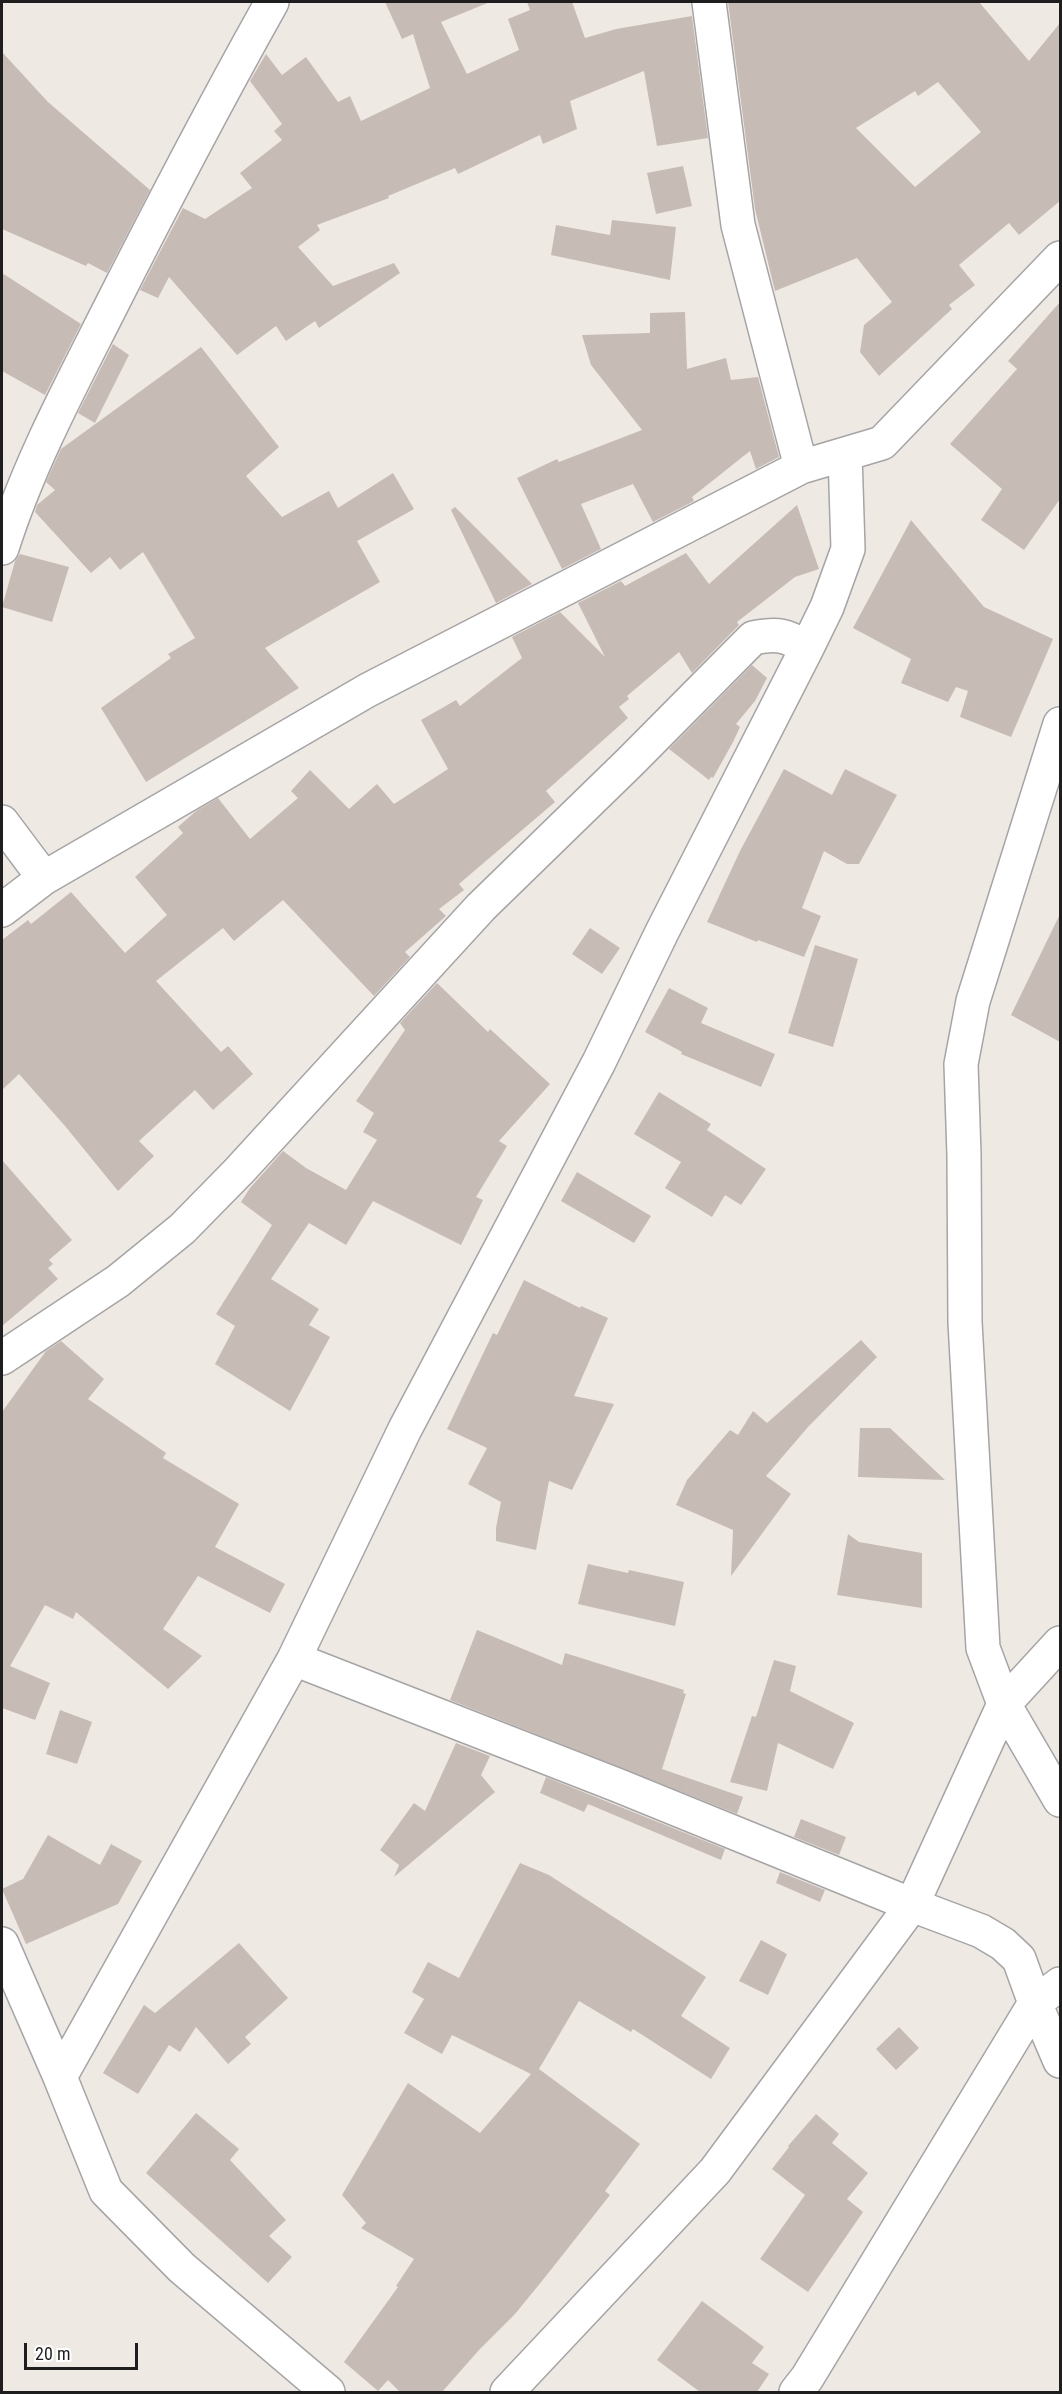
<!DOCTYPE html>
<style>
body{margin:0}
#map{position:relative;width:1062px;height:2394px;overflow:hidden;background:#efe9e3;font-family:"Roboto Condensed",sans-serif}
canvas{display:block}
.frame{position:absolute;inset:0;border:3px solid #1e1e1e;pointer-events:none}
.scale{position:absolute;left:24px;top:2343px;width:114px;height:27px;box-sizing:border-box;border:3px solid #1e1e1e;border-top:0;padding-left:8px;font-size:18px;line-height:21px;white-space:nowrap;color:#1e1e1e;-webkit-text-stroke:4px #fff;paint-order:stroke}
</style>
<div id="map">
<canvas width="1062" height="2394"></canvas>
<div class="frame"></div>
<div class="scale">20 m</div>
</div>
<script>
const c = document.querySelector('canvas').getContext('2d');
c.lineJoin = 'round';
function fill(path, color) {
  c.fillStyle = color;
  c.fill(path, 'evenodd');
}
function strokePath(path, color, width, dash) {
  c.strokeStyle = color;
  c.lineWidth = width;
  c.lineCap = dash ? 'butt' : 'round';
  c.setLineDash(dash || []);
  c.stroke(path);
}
fill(new Path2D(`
 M385 2H490L441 22 467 74 519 50 508 19 530 10 527 2H572L585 38 616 29 692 16 708 138 657 146 644 71 570 101 577 129 543 144 540 135 458 174 455 168 388 196 389 198 317 225 320 230 298 247 333 286 394 263 400 273 319 328 315 321 286 341 276 326 237 355 169 277 158 298 140 290 183 208 205 219 252 188 240 173 282 140 274 131 282 124 250 81 266 54 282 75 306 57 338 102 350 96 361 121 430 88 413 34 402 39Z
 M728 2H979L1029 61 1060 23V201L1019 235 1009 223 959 265 975 285 949 305 952 309 879 376 860 352 864 325 892 302 857 258 775 291 755 209ZM938 82 981 132 915 187 856 128 915 91 918 96Z
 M2 52 48 102 150 190 107 273 88 263 86 266 2 229Z
 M683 166 692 206 656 214 647 173Z
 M612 220 676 227 670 280 551 255 556 225 610 235Z
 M2 273 81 324 45 395 2 371Z
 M1060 302V499L1024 550 981 520 1002 489 950 444 1017 369 1008 361Z
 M685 312 687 369 726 358 731 380 758 377 779 457 756 469 750 451 692 497 694 501 653 522 633 484 581 504 601 549 562 569 517 478 557 459 559 462 642 430 591 365 582 335 650 333V313Z
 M113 344 129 355 95 423 78 413Z
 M201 347 279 447 246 476 282 517 329 491 338 508 393 473 414 509 357 541 380 582 265 648 299 688 146 782 101 708 171 658 168 654 195 638 143 552 120 570 110 557 91 573 35 512 37 505 55 490 46 482 61 449Z
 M797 505 819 569 795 577 737 622 739 625 692 673 679 652 627 696 629 699 619 707 628 718 546 791 555 802 459 884 464 890 439 909 446 916 405 952 410 957 374 996 283 900 234 941 223 928 156 981 221 1052 228 1046 253 1074 213 1110 195 1090 139 1141 154 1156 118 1191 65 1126 19 1074 2 1090V940L28 920 31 924 71 892 125 953 167 915 135 877 183 833 178 827 196 811 218 798 250 839 298 798 291 791 310 770 349 809 377 784 394 804 448 769 421 720 456 700 460 706 522 658 512 637 560 612 605 657 578 603 621 581 625 586 686 553 709 584Z
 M455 507 532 584 496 603 451 510Z
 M911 520 984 607 1053 639 1011 737 960 717 968 691 956 687 948 702 901 683 911 659 853 628Z
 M20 554 69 567 52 622 2 607 15 561Z
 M752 665 767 678 755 701 736 724 740 727 733 742 713 778 711 777 709 780 669 749Z
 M784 769 832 795 845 769 897 795 859 864H847L824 851 802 908 821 916 804 957 758 940 757 942 707 922 740 851Z
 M1060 914V1042L1011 1015Z
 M590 928 620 948 602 974 572 954Z
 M815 945 858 959 833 1047 788 1033Z
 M437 983 488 1032 490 1029 550 1084 499 1141 507 1146 476 1197 483 1200 461 1245 373 1201 346 1245 309 1223 271 1279 319 1309 309 1325 330 1337 290 1411 215 1364 235 1326 216 1314 272 1225 241 1202 250 1188 283 1151 306 1168 346 1190 377 1140 363 1132 374 1113 356 1101 405 1030 400 1023Z
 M669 988 708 1008 701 1023 775 1054 761 1087 681 1054 682 1052 645 1032Z
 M659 1092 711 1124 707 1130 766 1169 741 1205 725 1195 712 1217 665 1188 681 1162 634 1134Z
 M2 1160 72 1240 49 1260 53 1264 48 1268 58 1279 2 1326Z
 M577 1172 651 1216 634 1243 561 1201Z
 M524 1280 580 1308 581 1306 608 1318 574 1396 614 1404 572 1490 549 1481 536 1550 496 1541V1528L501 1502 468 1484 487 1448 447 1429 493 1333 497 1335Z
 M861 1340 877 1357 808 1427 766 1476 791 1494 731 1576 733 1530 676 1505 687 1480 730 1430 738 1435 753 1411 767 1423Z
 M61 1341 104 1379 88 1399 166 1453 163 1458 239 1504 215 1547 285 1584 270 1613 198 1576 163 1629 202 1656 168 1689 76 1612 73 1619 45 1605 10 1666 50 1683 35 1720 2 1708V1412L46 1351Z
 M860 1428H890L945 1480 858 1477Z
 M848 1534 859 1542 922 1553V1608L837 1595Z
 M588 1564 628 1573 629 1570 684 1582 675 1626 578 1604Z
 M477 1630 562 1665 565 1653 684 1690 683 1693 686 1694 662 1769 743 1797 737 1814 450 1700Z
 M774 1660 796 1666 790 1691 854 1723 833 1769 778 1743 767 1791 730 1782 752 1716 756 1717Z
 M60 1710 92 1722 77 1764 46 1754Z
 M456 1743 490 1756 481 1775 495 1792 394 1877 399 1865 380 1850 414 1803 425 1811Z
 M546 1777 725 1849 721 1860 588 1804 584 1812 540 1793Z
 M801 1819 846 1837 839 1855 794 1837Z
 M48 1835 100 1865 111 1844 142 1861 118 1904 26 1944 2 1889 23 1879Z
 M520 1863 549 1875 706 1977 681 2016 730 2048 711 2079 633 2029 631 2032 579 2001 539 2069 640 2144 605 2191 610 2195 542 2281 515 2314 479 2350 442 2392H400L388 2380 378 2391 344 2362 398 2287 396 2286 414 2259 361 2228 366 2223 342 2195 408 2083 480 2133 531 2074 452 2035 442 2054 404 2033 424 1999 412 1992 428 1962 459 1978Z
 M780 1872 825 1890 820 1902 776 1883Z
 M761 1940 787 1954 768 1995 739 1981Z
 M239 1943 288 1998 245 2037 251 2044 228 2064 196 2027 180 2052 169 2045 138 2094 103 2073 144 2005 155 2013Z
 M899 2027 919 2048 896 2070 876 2049Z
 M196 2113 239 2149 230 2160 286 2220 269 2236 292 2257 268 2283 146 2173Z
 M816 2114 839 2134 832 2143 868 2173 847 2199 863 2212 808 2292 760 2259 805 2195 772 2169 789 2147 788 2146Z
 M702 2301 764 2347 752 2363 769 2374 757 2392H700L657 2360Z`), '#c7bbb6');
const minor = new Path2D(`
 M709 2 738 225 801 467
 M2 548C28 466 69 389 108 312 161 207 215 104 272 2
 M1060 724 973 1001 961 1064 964 1155 965 1322 983 1648 1004 1704 1060 1800
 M2 822 44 878
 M2 910 44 878 368 690 801 467 882 443 1060 258
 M2 1358 118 1281 182 1229 239 1171 481 907 630 762 753 638C778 633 786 635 807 648
 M294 1659 617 1785 912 1905 981 1931 1003 1944 1019 1959 1035 2003 1060 2061
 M2 1944 60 2077 106 2191 182 2268 328 2392
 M60 2077 294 1659 405 1429 599 1062 662 932 807 648 827 607 848 549 845 454
 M507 2392 715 2171 912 1905 1004 1704 1060 1643
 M796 2392 807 2378 1035 2003 1060 1984`);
strokePath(minor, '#a5a5a5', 36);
strokePath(minor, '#fff', 33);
</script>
